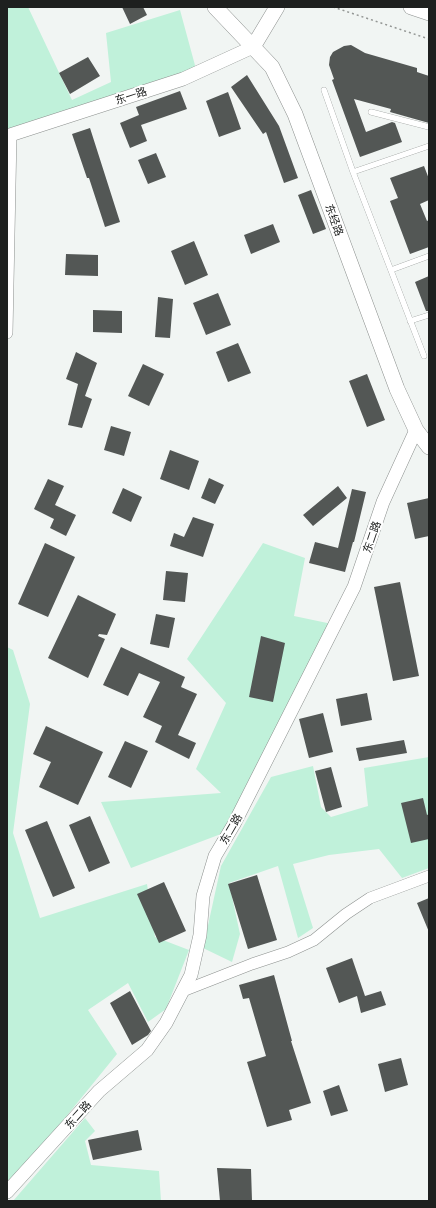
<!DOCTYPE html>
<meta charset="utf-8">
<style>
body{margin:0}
#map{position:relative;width:436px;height:1208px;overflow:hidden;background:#f1f5f3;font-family:Barlow,sans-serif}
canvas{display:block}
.frame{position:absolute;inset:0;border:8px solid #1e201f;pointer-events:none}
</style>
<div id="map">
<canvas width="436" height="1208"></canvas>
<div class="frame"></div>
</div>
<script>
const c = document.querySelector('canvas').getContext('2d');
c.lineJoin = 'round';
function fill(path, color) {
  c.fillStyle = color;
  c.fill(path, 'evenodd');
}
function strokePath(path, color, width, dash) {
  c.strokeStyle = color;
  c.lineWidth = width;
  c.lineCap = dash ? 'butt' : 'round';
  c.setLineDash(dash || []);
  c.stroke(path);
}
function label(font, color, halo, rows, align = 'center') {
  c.font = font + ' Barlow,"Noto Sans SC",sans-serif';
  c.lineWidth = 4;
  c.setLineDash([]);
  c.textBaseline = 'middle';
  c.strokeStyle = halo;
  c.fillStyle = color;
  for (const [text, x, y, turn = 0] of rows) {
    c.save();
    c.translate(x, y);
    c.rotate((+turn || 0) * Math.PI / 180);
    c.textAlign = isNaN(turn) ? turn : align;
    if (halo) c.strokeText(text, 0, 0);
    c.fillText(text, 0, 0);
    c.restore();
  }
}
fill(new Path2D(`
 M7 7H28L72 100 111 82 106 33 180 10 196 69 7 135Z
 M263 543 305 558 294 616 332 624 323 643 221 834 131 868 101 802 221 793 196 769 226 703 187 659Z
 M7 647 13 650 30 704 13 833 40 918 147 884 155 937 189 950 166 1009 148 1022 128 983 88 1010 117 1054 56 1129 7 1185Z
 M429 757V868L402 878 379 849 329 855 293 864 313 928 298 938 278 866 229 883 240 934 232 962 203 948 221 866 271 777 313 766 321 807 331 817 368 806 364 768Z
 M85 1118 95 1131 85 1141 91 1165 159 1171 161 1201H13Z`), '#c0f1da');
fill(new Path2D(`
 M122 7H143L147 15 130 24Z
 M351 45 365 53 417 68V72L429 76V123L390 112 391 109 354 99 366 132 392 122 395 123 402 142 360 157 332 80 334 79 329 65 330 57 333 52 344 46Z
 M88 57 100 76 70 94 59 73Z
 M247 75 279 126 298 178 284 183 266 132 263 134 231 87Z
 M180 91 187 109 141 125 147 141 130 148 120 123 139 115 136 107Z
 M228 92 241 129 219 137 206 101Z
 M90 128 120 222 105 227 89 178H87L72 134Z
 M156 153 166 177 148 184 138 160Z
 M424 166 429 179V200L420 204 427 221 429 220V247L410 254 390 201 398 198 390 178Z
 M311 190 326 229 313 234 298 195Z
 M273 224 280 242 251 254 244 235Z
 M194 241 208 275 185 285 171 251Z
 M66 254 98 255V276L65 275Z
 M429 276V311H426L415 282Z
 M218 293 231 325 206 335 193 303Z
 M158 297 173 299 170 338 155 337Z
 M93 310 122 311V333L93 332Z
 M238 343 251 373 228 382 216 352Z
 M76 352 97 363 85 396 92 399 82 428 68 425 78 384 66 379Z
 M143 364 164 374 149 406 128 396Z
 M367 374 385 420 367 427 349 381Z
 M111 426 131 432 124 456 104 450Z
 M170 450 199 461 189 490 160 479Z
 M209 478 224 485 215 504 201 498Z
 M48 479 64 486 55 505 76 515 66 536 50 528 54 519 34 509Z
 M338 486 347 498 313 526 303 515Z
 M123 488 142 497 131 522 112 513Z
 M352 489 366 492 354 542H353L345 572 309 563 315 542 338 548Z
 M429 498V536L415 539 407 503Z
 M193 517 214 524 203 557 170 546 174 533 184 537Z
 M45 543 75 557 48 617 18 604Z
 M166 571 188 573 185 602 163 600Z
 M400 582 419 676 393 681 374 587Z
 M78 595 116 614 107 635 99 634 98 636 105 639 88 678 48 658Z
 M156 614 175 618 169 648 150 644Z
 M261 636 285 643 273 702 249 697Z
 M121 647 185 677 181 687 197 694 178 735 196 743 189 759 155 742 162 726 143 717 160 682 139 673 128 696 103 685Z
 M367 693 372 720 341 726 336 699Z
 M323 713 333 752 309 758 299 719Z
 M46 726 103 752 78 805 39 787 51 762 33 754Z
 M404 740 407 753 359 761 356 748Z
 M125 741 148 751 131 788 108 777Z
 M331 767 342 807 326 812 315 771Z
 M423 798 427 815 429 814V839L411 843 401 803Z
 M90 816 110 863 89 872 69 825Z
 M47 821 75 888 53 897 25 830Z
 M257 875 277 940 248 949 228 884Z
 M164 882 186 931 159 943 137 894Z
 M429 898V932L417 903Z
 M352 958 365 996 381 991 386 1005 361 1013 357 996 339 1003 326 968Z
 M274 975 292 1041H291L311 1103 289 1110 292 1120 267 1127 247 1062 266 1056 249 998 243 999 239 985Z
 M130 991 151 1031 148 1035 132 1045 110 1003Z
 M401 1058 408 1085 385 1092 378 1064Z
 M339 1085 348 1111 331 1116 323 1091Z
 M138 1130 142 1150 93 1160 88 1140Z
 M217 1168 251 1169 252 1201H220Z`), '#535755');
const service = new Path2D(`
 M324 90 353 172 424 356
 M371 112 429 127
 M353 172 429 146
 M391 270 429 256
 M410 321 429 315`);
const minor = new Path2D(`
 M7 333 11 135
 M183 991 252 964 288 952 314 940 346 914 370 898 429 876`);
const tertiary = new Path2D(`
 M7 136 183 79 253 47
 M7 1192 99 1091 147 1050 166 1023 191 975 200 935 203 896 215 856 234 824 354 587 383 502 416 430`);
const secondary = new Path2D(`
 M215 7 272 67 295 114 397 389 416 430 429 447
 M411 7 429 13
 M253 47 277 7`);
strokePath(service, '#8c908e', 6);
strokePath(minor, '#8c908e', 12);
strokePath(tertiary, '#8c908e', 14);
strokePath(secondary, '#8c908e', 16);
strokePath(new Path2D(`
 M333 7 429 39`), '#939694', 1.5, [2, 3]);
strokePath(service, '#fff', 5.5);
strokePath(minor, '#fff', 11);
strokePath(tertiary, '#fff', 13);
strokePath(secondary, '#fff', 15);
label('11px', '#1e201f', '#fff', [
 ["东一路",131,96,-18],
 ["东经路",334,220,70],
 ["东二路",372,537,-71],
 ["东二路",231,829,-60],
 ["东二路",78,1115,-48]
]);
</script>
